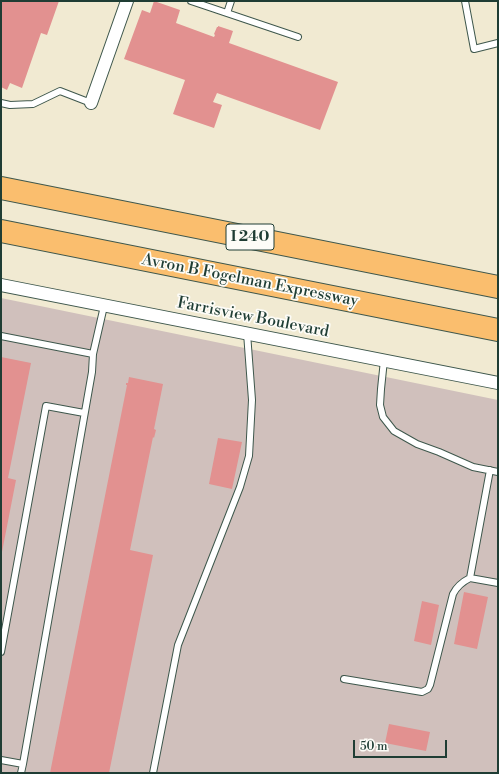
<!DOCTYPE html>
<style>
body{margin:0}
#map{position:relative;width:499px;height:774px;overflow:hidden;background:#f1ead2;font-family:"Libre Bodoni",serif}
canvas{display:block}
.frame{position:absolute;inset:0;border:2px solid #1f3d34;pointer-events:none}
.scale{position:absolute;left:353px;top:740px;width:94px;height:18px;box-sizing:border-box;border:2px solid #1f3d34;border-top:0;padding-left:5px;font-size:12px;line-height:14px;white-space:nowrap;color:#1f3d34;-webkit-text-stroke:3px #fdfcf7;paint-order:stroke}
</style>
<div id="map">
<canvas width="499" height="774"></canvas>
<div class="frame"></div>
<div class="scale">50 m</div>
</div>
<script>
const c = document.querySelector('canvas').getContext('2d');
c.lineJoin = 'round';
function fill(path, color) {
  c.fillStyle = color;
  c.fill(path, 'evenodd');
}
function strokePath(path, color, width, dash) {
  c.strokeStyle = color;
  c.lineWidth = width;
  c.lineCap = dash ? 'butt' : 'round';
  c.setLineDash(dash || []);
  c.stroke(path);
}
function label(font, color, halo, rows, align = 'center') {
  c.font = font + ' "Libre Bodoni",serif';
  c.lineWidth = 3.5;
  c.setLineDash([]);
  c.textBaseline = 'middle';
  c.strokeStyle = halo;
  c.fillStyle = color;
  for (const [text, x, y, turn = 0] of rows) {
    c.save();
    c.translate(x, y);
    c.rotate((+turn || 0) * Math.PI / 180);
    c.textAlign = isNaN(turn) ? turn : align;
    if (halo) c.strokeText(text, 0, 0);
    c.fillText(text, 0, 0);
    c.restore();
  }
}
fill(new Path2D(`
 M1 298 498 400V773H1Z`), '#d0c0bc');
fill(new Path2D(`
 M1 1H59L47 35 41 33 22 88 10 83 7 90 1 87Z
 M154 1 180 10 176 23 214 37 215 35 214 34 217 27H218V26L233 31 229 43 338 82 320 130 217 93 213 102 222 105 214 128 173 114 185 80 124 59 142 10 150 13Z
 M1 357 31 363 8 478 16 480 2 552H1Z
 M129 377 163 384 154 429 156 430 154 438 153 437 130 550 153 555 109 773H50L127 385H126V383H128Z
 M218 438 242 442 232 489 209 484Z
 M464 592 488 597 477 649 454 644Z
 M422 601 439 605 431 645 414 641Z
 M389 724 430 732 426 751 385 743Z`), '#e29190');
const service = new Path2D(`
 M191 1 298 37
 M465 1 474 49 498 43
 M227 13 231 1
 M1 103 10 105 33 104 60 91 91 103
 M1 336 93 354
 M384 360 381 389 380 405 383 417 394 431 417 444 439 452 473 467 498 472
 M490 470 470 578 498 583
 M1 652 46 406 84 413
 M344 679 422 692 428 689 430 685 453 594C457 586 462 582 470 578
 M1 760 23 764 21 773
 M23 764 92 372 93 354 104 306
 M153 773 178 645 240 487 249 456 252 400 247 333`);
const minor = new Path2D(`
 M91 103 127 1
 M1 285 498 383`);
const motorway = new Path2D(`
 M1 188 498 287
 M1 231 498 330`);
strokePath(service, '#3e574c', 8);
strokePath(minor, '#3e574c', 14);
strokePath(motorway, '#3e574c', 24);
strokePath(service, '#fff', 6);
strokePath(minor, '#fff', 12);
strokePath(motorway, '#fabe6e', 22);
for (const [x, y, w] of [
 [250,237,48]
]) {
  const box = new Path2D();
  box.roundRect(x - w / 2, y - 13, w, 26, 3);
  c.fillStyle = '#fdfcf7';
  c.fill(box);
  strokePath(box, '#1f3d34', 1);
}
label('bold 15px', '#1f3d34', null, [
 ["I 240",250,237]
]);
label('16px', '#1f3d34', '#fdfcf7', [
 ["Avron B Fogelman Expressway",250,281,11],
 ["Farrisview Boulevard",253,318,11]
]);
</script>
